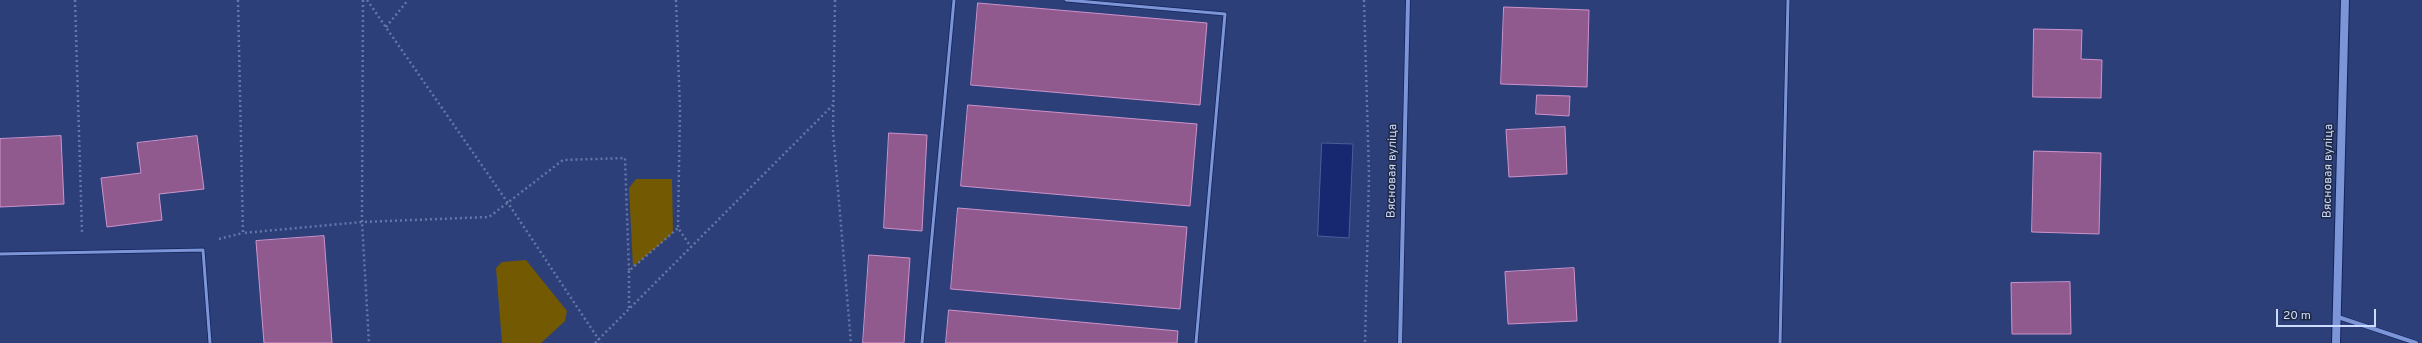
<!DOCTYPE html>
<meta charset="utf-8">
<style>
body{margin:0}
#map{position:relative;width:2422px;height:343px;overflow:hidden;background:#2c3f79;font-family:Overpass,sans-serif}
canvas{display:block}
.scale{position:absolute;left:2276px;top:309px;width:100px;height:18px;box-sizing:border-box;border:2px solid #ccdbfe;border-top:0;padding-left:5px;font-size:12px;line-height:14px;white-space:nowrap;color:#ccdbfe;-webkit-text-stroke:3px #1f2943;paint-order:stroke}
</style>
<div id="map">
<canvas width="2422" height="343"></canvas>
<div class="scale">20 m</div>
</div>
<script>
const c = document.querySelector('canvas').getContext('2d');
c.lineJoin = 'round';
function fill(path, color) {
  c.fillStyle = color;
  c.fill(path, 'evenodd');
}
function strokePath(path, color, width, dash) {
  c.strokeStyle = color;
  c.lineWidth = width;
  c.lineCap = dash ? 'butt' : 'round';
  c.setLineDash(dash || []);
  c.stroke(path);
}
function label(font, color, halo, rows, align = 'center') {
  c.font = font + ' Overpass,sans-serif';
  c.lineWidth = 3;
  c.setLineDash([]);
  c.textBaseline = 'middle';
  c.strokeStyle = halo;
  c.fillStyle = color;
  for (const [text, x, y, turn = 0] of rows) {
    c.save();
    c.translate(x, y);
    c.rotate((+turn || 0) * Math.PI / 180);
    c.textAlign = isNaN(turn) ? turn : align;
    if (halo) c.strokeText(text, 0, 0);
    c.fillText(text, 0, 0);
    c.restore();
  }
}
fill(new Path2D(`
 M636 179H672L673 233 633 267 629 188Z
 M526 260 567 311 565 321 541 343H502L496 268 502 262Z`), '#745903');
const water = new Path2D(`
 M1322 143 1353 144 1349 238 1318 236Z`);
fill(water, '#172871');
strokePath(water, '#4d5e9b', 1);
const building = new Path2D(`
 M978 3 1207 23 1200 105 971 85Z
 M1504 7 1589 10 1587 87 1501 84Z
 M2034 29 2082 30 2081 59 2102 60 2101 98 2033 97Z
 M1537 95 1570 96 1569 116 1536 114Z
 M968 105 1197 124 1190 206 961 186Z
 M1565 127 1567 174 1509 177 1506 130Z
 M889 133 927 135 922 231 884 228Z
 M61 136 64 204 0 207V139Z
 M197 136 204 189 159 194 162 220 107 227 101 178 141 173 137 143Z
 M2034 151 2101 153 2099 234 2032 232Z
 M958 208 1187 227 1180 309 951 289Z
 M324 236 332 343H264L256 241Z
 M869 255 910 258 904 343H863Z
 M1574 268 1577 321 1508 324 1505 272Z
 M2070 282 2071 334H2012L2011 283Z
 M949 310 1178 331 1177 343H946Z`);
fill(building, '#905a8f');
strokePath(building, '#cd93cb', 1);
const lane = new Path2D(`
 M1066 0 1225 14 1196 343
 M0 254 203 250 210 343
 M922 343 954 0
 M1780 343 1788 0`);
const street = new Path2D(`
 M2338 317 2416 343
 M1400 343 1408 0`);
const secondary = new Path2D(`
 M2336 343 2345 0`);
strokePath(lane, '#14245b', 4.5);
strokePath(street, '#14245b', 5.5);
strokePath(secondary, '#14245b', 10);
strokePath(new Path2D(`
 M75 0 82 233
 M238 0 243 233 362 222 369 343
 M363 0 362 222 489 217 563 160 625 158 629 271 678 228 691 247
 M367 0 508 203 601 343
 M676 0 680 109 678 228
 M835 0 833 131 851 343
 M1364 0 1369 175 1365 343
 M386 27 408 0
 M219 239 243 233
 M629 308V271
 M595 343 833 105`), '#6576a8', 2.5, [2, 3]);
strokePath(lane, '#7c95d6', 3);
strokePath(street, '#7c95d6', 4);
strokePath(secondary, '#7c95d6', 8);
label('12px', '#ccdbfe', '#1f2943', [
 ["Вясновая вуліца",1393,171,-89],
 ["Вясновая вуліца",2329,171,-89]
]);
</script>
